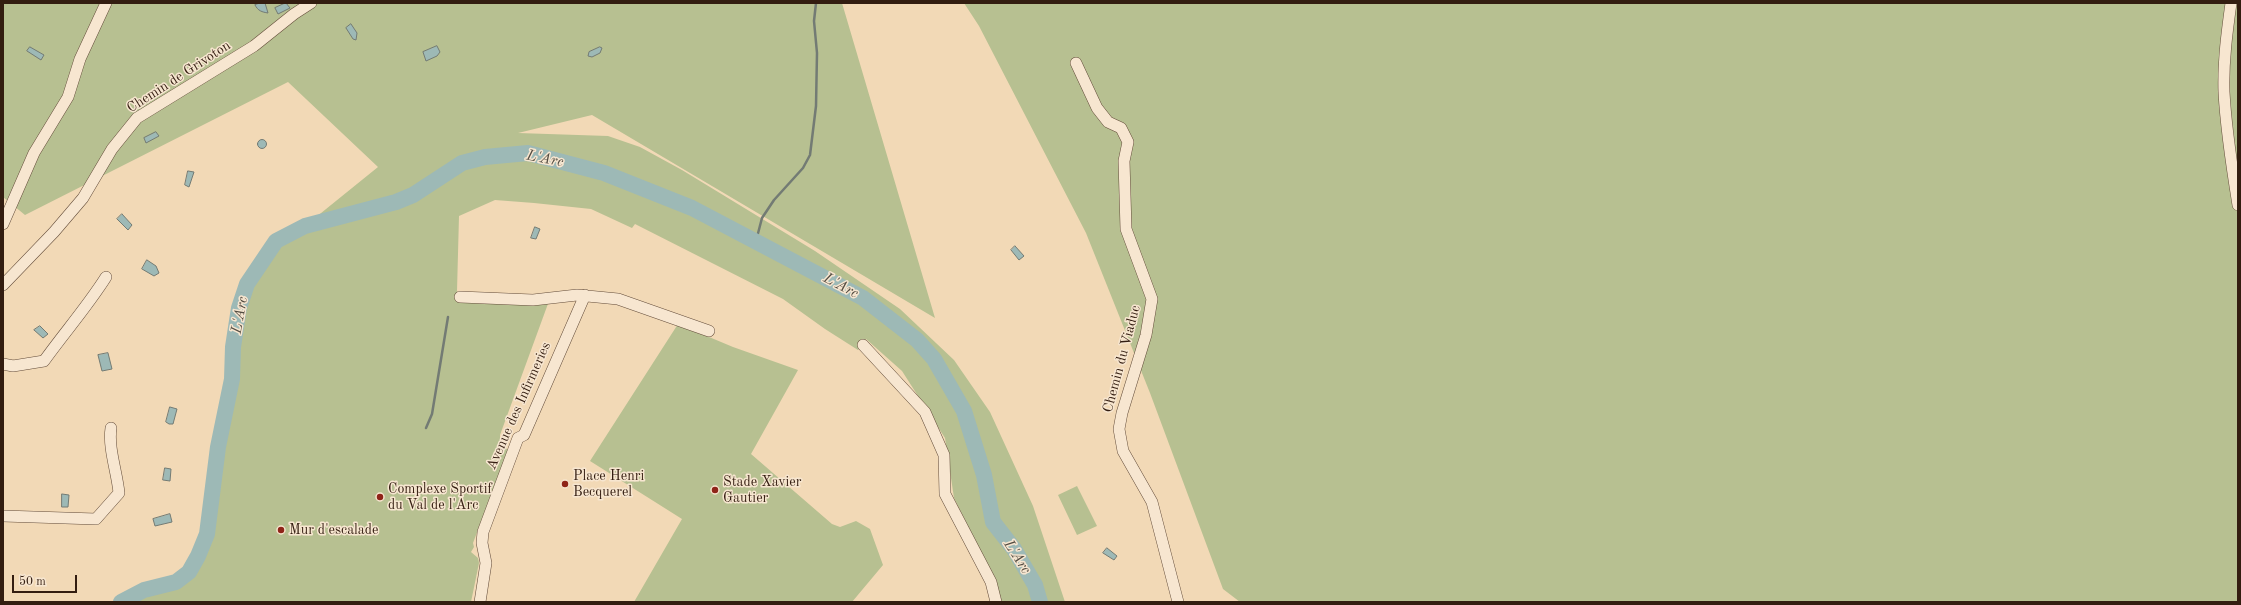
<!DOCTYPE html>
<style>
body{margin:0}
#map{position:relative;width:2241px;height:605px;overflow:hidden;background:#f2d9b6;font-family:"Old Standard TT",serif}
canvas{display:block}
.frame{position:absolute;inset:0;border:4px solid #331d10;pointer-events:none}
.scale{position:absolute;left:12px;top:575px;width:65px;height:18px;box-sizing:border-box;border:2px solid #331d10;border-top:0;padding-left:5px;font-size:12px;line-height:14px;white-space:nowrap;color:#331d10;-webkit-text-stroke:3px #f7e6d0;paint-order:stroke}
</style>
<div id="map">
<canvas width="2241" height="605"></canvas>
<div class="frame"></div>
<div class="scale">50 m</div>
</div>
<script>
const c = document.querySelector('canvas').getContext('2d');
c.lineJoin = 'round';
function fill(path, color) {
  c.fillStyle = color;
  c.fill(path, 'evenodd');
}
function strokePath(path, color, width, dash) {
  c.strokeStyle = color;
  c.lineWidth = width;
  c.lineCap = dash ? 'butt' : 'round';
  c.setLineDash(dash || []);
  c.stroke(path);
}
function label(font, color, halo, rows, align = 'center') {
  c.font = font + ' "Old Standard TT",serif';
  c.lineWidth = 3;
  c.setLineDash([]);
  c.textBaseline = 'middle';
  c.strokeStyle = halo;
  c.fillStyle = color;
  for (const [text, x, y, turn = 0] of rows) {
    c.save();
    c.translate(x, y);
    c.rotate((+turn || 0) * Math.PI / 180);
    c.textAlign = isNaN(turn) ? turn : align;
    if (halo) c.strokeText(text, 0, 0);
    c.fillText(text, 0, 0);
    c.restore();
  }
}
fill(new Path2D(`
 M3 3H842L935 318 592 115 518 133 608 136 640 147 682 170 815 251 900 309 954 360 990 412 1033 506 1065 602H1002L996 583 954 498 945 438 902 371 866 339 858 350 825 329 783 299 635 224 632 228 591 209 534 203 495 200 459 216 457 291 460 295 549 301 500 435V444L508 450 473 543 474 547 471 552 478 558 479 563 471 602H121L144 590 176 582 189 572 198 556 207 534 218 447 232 379 233 347 239 308 247 284 259 263 276 241 305 226 378 167 288 82 25 215 3 197Z
 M964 3H2238V602H1240L1223 589 1150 393 1086 233 979 26Z
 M678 324 733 347 798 370 751 454 832 524 840 527 856 521 870 529 883 565 852 602H634L682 519 590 461Z
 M1077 486 1097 526 1077 535 1058 495Z`), '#b7c091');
const water = new Path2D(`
 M260 3H265L268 13C262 12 258 11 255 5Z
 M286 3 290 8 278 14 275 8Z
 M351 24 357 33 356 40 353 39 346 28Z
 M437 46 440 52 437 56 426 61 423 52Z
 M30 47 44 55 41 60 27 51Z
 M600 47 602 48 600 53 592 57 588 56 589 52Z
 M156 132 159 136 146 143 144 138Z
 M257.5 144a4.5 4.5 0 1 1 9 0a4.5 4.5 0 1 1-9 0Z
 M188 171 194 172 189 187 185 185Z
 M122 214 132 225 128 230 117 219Z
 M535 227 540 229 536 239 531 238Z
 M1015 246 1024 256 1019 260 1011 250Z
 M147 260 156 266 159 273 154 276 142 269Z
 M40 326 48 334 43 338 34 330Z
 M108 353 112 369 102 371 98 355Z
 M170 407 177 409 173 424H169L166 422Z
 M165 468 171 469 170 481 163 480Z
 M62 494 69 495 68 507H62Z
 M170 514 172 522 155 526 153 519Z
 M1107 548 1117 556 1114 560 1103 553Z`);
fill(water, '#9db9b6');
strokePath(water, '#737b74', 1);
strokePath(new Path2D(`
 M756 241 762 218 774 200 803 168 810 155 816 106 817 53 814 21 816 3
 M426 428 432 414 448 317`), '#737b74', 2.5);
strokePath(new Path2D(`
 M121 602 144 590 176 582 189 572 198 556 207 534 218 447 232 379 233 347 239 308 247 284 276 241 305 226 396 202 413 195 462 163 485 157 528 153 604 173 692 208 863 298 917 340 934 359 964 411 984 475 993 522 1014 549 1035 585 1040 602`), '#9db9b6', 16);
const minor = new Path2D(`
 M2231 3C2227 32 2223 62 2224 92 2226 130 2232 168 2238 205
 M1076 63 1097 108 1108 122 1121 128 1128 142 1124 161 1126 229 1152 299 1146 335 1122 413 1119 429 1123 451 1152 502 1178 602
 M3 224 34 153 68 97 80 59 106 3
 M3 285 54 232 83 198 112 149 137 118 254 46 294 14 311 3
 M460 297 533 300 577 295 618 299 709 331
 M863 345 925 412 944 455 945 494 991 582 996 602
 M3 364 13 366 44 361C64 333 87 307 106 277
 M3 516 96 519 119 493C117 472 108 448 111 428
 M480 602 486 563 482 543 483 532 518 438 524 435 585 295`);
strokePath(minor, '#634c3a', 12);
strokePath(minor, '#f7e6d0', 11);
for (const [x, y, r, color] of [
 [565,484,4,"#8f2418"],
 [715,490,4,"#8f2418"],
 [380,497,4,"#8f2418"],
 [281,530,4,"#8f2418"]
]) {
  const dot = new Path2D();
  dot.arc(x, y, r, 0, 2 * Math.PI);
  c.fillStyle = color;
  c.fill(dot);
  strokePath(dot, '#f7e6d0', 1.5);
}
label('14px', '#331d10', '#f7e6d0', [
 ["Chemin de Grivoton",179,77,-33],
 ["Chemin du Viaduc",1122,359,-75],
 ["Avenue des Infirmeries",519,406,-66]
]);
label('14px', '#331d10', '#f7e6d0', [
 ["Place Henri",573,476],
 ["Becquerel",573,492],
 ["Stade Xavier",723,482],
 ["Gautier",723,498],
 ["Complexe Sportif",388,489],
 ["du Val de l'Arc",388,505],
 ["Mur d'escalade",289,530]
], 'left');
label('italic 15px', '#534c42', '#f7e6d0', [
 ["L'Arc",545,159,11],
 ["L'Arc",841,286,28],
 ["L'Arc",240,315,-80],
 ["L'Arc",1017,557,57]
]);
</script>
